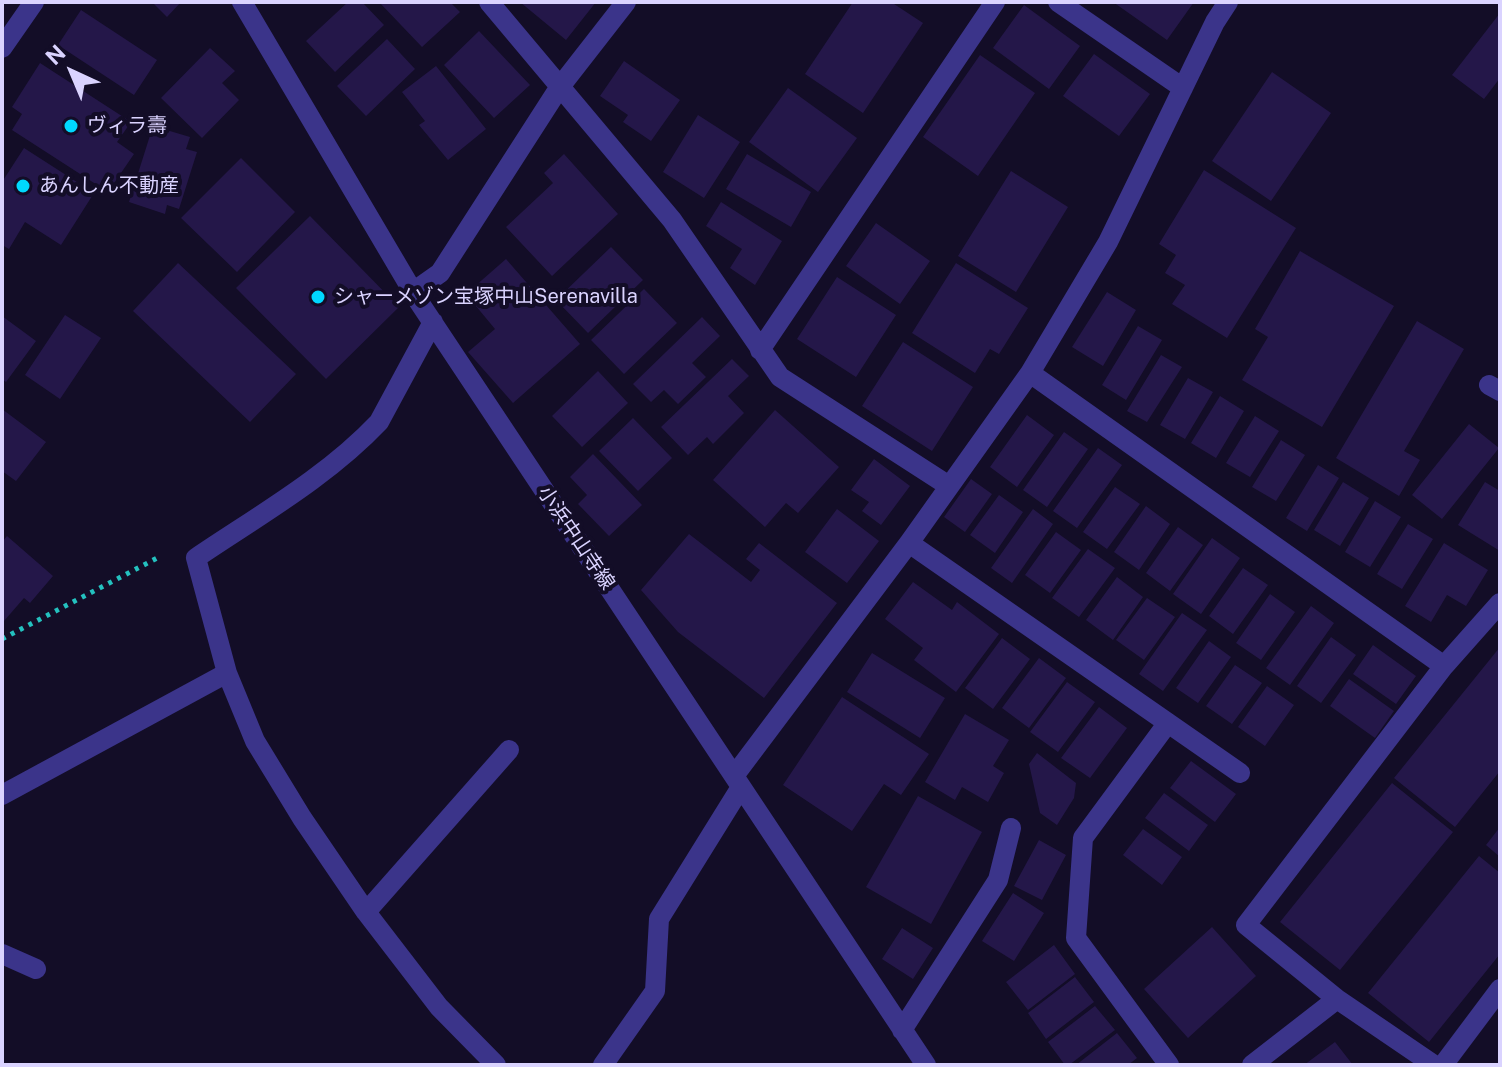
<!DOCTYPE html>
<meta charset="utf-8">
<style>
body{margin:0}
#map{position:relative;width:1502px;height:1067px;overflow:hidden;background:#130d27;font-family:"Public Sans",sans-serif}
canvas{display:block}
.frame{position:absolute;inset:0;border:4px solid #dad3ff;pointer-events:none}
.north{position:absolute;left:32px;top:32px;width:80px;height:80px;-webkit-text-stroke:6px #130d27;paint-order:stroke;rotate:316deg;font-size:22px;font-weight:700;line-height:32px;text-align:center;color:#dad3ff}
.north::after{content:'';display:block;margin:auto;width:28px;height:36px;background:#dad3ff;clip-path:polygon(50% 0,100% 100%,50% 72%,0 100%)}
</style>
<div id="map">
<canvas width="1502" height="1067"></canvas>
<div class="frame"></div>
<div class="north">N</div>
</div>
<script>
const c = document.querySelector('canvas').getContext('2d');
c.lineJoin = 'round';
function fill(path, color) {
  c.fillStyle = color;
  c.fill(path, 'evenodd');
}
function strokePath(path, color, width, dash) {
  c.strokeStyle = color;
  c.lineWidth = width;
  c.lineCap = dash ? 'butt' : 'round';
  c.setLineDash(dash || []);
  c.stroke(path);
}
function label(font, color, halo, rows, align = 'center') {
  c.font = font + ' "Public Sans","Noto Sans JP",sans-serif';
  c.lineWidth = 8;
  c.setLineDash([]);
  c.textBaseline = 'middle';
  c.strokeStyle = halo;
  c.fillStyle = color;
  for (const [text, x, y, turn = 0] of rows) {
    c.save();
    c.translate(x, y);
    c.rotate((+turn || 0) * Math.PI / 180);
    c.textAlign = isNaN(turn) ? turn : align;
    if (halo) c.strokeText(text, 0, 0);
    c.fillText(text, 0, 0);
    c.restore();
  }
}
fill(new Path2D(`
 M152 2H181L167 17Z
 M348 2H362L384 25 335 72 306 41Z
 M379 2H450L460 12 422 47Z
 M520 2H596L566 40Z
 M853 2H891L923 23 863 113 805 74Z
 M1113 2H1194L1167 40Z
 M1024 5 1080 46 1049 89 993 48Z
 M81 10 157 60 134 95 58 45Z
 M1500 13V78L1484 99 1452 75Z
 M479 31 530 85 494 118 444 65Z
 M387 39 415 69 366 116 337 86Z
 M210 48 235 71 222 83 239 100 202 138 161 98Z
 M1094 54 1150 94 1119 136 1063 96Z
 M980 55 1035 93 978 176 923 137Z
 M624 61 680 100 651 141 623 122 628 115 600 96Z
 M40 63 131 122 117 142 134 154 108 192 12 130 22 114 12 107Z
 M436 66 486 129 448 160 419 125 425 121 402 92Z
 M1272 72 1331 113 1271 201 1212 161Z
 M788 88 857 138 818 192 749 142Z
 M698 115 740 142 704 198 663 172Z
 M153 126 190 137 186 149 197 152 179 209 167 205 165 214 129 202Z
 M24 148 94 193 61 245 25 222 9 249 2 245V182Z
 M564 154 618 214 552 276 506 227 553 183 544 173Z
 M747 154 811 192 791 227 726 189Z
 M241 158 295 212 237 272 181 218Z
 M1204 170 1296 228 1227 338 1172 304 1185 285 1165 273 1176 255 1159 244Z
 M1011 171 1068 207 1016 292 958 256Z
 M721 202 782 241 755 285 730 268 742 249 706 226Z
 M310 216 399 307 326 379 236 288Z
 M876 223 930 261 900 304 846 266Z
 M611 247 643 280 588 333 556 300Z
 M1300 251 1394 306 1322 427 1242 380 1268 337 1255 329Z
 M506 259 580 344 513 403 468 352 495 329 466 294Z
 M178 263 296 374 250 422 133 311Z
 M956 263 1028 308 999 354 990 349 975 373 912 333Z
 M837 277 896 315 856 377 797 339Z
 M644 289 677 323 624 374 591 340Z
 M1107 292 1136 310 1103 366 1072 347Z
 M65 315 101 338 60 399 25 375Z
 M2 316 36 341 6 382 2 379Z
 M702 317 720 336 692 363 706 377 678 404 664 390 651 402 633 384Z
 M1417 321 1464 349 1404 451 1420 460 1399 496 1336 458Z
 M1138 326 1162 340 1126 400 1102 385Z
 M903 342 973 387 932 451 862 406Z
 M1161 355 1182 367 1147 422 1127 411Z
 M732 359 749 376 728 396 744 413 713 444 707 437 688 455 661 427Z
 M598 371 628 403 582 447 552 416Z
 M1188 378 1213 392 1185 439 1160 425Z
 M1220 396 1244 411 1216 458 1191 443Z
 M2 409 46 442 16 481 2 471Z
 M775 410 839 467 798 513 786 503 765 527 713 480Z
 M1027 415 1054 435 1017 487 990 467Z
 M1255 416 1279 431 1250 477 1226 463Z
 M633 418 672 458 638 491 599 451Z
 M1469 424 1499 448 1442 519 1412 495Z
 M1064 432 1088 449 1047 507 1023 490Z
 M1281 440 1305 455 1276 501 1252 487Z
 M1098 448 1122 465 1077 528 1053 511Z
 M593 454 642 505 609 536 578 504 587 495 570 477Z
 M874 459 910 486 881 525 862 511 869 502 851 490Z
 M1318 465 1339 478 1307 531 1286 518Z
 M971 479 992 494 965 532 944 517Z
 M1343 482 1369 498 1340 546 1314 530Z
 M1485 482 1500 491V551L1458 525Z
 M1115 487 1140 504 1107 549 1083 532Z
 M999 495 1023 512 995 553 970 535Z
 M1375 501 1401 517 1370 567 1345 552Z
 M1146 506 1170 524 1139 570 1114 552Z
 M837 509 879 541 847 583 805 552Z
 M1033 509 1053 524 1012 583 991 568Z
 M1408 524 1433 539 1402 589 1377 574Z
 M1178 527 1203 545 1170 591 1146 573Z
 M1056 532 1081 550 1050 593 1025 575Z
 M689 534 751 582 760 570 746 559 759 543 837 603 764 698 678 632 641 590Z
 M7 536 53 576 30 603 24 598 4 621 2 619V542Z
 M1212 538 1240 558 1201 614 1173 594Z
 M1444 543 1488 570 1466 606 1447 595 1431 622 1405 606Z
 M1088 549 1115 568 1079 617 1052 598Z
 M1243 568 1268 585 1233 634 1209 616Z
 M1117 577 1143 597 1113 640 1086 620Z
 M913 582 952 610 957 602 999 634 956 692 914 660 923 648 885 619Z
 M1270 594 1295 612 1261 660 1236 643Z
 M1147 598 1175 617 1144 660 1116 640Z
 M1311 606 1334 623 1290 685 1266 668Z
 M1182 613 1207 630 1163 691 1139 674Z
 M1331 637 1356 655 1321 703 1297 686Z
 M1002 638 1030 659 993 709 965 688Z
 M1209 641 1231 657 1198 703 1176 688Z
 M1373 645 1416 676 1396 704 1353 674Z
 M1500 647V771L1455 827 1394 778Z
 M872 653 945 698 920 738 847 692Z
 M1039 658 1066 678 1029 728 1002 708Z
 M1235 665 1262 683 1232 724 1206 706Z
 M1349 679 1394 711 1375 738 1330 706Z
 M1067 682 1095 702 1058 752 1030 732Z
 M1267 686 1294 705 1265 746 1238 727Z
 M842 697 929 754 901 795 884 784 852 831 783 785Z
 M1099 707 1127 728 1090 778 1061 758Z
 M965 714 1009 740 993 766 1004 773 988 802 962 787 955 800 925 782Z
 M1037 753 1076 783 1074 798 1057 825 1040 813 1029 764Z
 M1191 761 1236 794 1215 822 1170 788Z
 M1392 783 1453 832 1340 970 1280 922Z
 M1164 793 1208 825 1189 851 1145 818Z
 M918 796 982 832 931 924 866 887Z
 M1500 827V857L1486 845Z
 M1143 829 1182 857 1162 885 1123 855Z
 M1039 840 1066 855 1042 900 1014 886Z
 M1479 856 1500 873V954L1429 1042 1368 993Z
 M1013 893 1044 913 1014 961 982 941Z
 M1212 927 1256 976 1188 1038 1144 989Z
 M902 928 933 948 913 979 882 959Z
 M1054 945 1075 974 1028 1010 1006 982Z
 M1075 977 1094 1002 1046 1039 1028 1013Z
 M1095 1006 1115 1030 1069 1065H1065L1048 1042Z
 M1117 1033 1137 1058 1128 1065H1076Z
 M1335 1042 1353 1065H1304Z`), '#241749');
strokePath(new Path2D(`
 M2 639 161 556`), '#24c1bf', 5, [4, 6]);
strokePath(new Path2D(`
 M242 2 419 302 926 1065
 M489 2 672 220 780 377 949 486
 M1058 2 1183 88
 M2 48 34 2
 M413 292 440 273 559 88 626 2
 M433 322 379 422C327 477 258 516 196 558L227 673 255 741 302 818 366 912 439 1007 496 1065
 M760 350 995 2
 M1030 373 1444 666 1246 925 1337 999 1434 1065
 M1489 385 1500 391
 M909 543 1240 773
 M1444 666 1500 603
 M1167 724 1083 838 1076 938 1169 1065
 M734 776 909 543 1030 373 1108 242 1215 22 1228 2
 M2 795 227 673
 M366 912 509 750
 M2 954 36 969
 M902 1030 998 880 1011 828
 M603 1065 655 991 659 919 741 787
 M1252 1065 1337 999
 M1443 1065 1500 989`), '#3b348a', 20);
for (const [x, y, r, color] of [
 [71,126,8,"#00d8fe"],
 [23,186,8,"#00d8fe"],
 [318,297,8,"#00d8fe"]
]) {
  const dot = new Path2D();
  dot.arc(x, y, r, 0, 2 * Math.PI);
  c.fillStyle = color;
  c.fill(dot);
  strokePath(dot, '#130d27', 3);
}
label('20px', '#dad3ff', '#130d27', [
 ["ヴィラ壽",87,126],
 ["あんしん不動産",39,186],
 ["シャーメゾン宝塚中山Serenavilla",334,297]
], 'left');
label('20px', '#dad3ff', '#130d27', [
 ["小浜中山寺線",576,538,56]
]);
</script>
